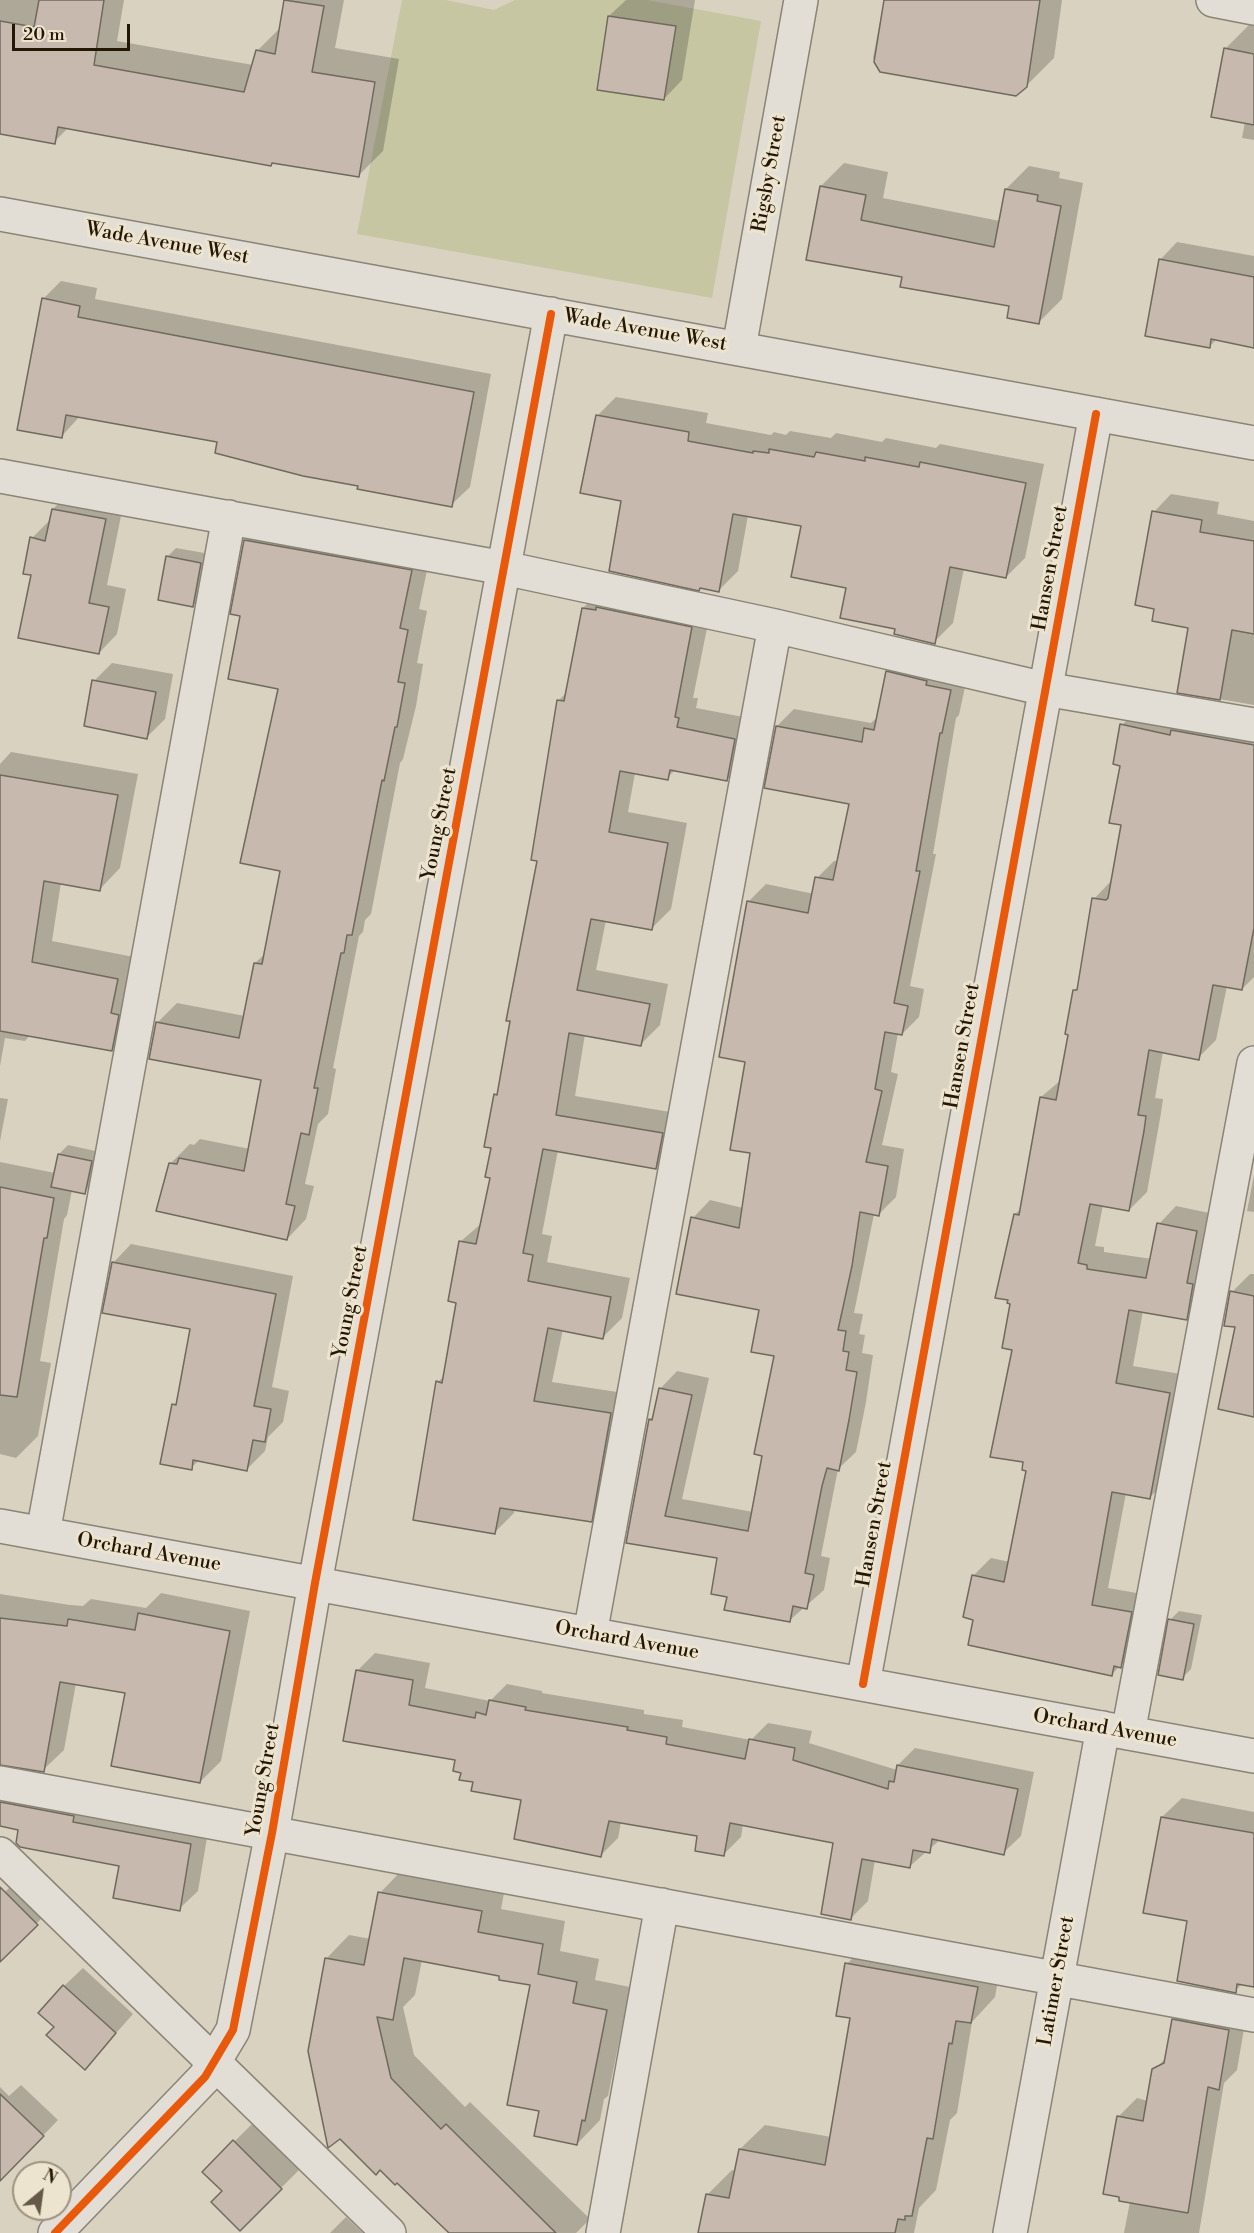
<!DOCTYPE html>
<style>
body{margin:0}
#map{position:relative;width:1254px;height:2233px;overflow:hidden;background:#dad2c0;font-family:"Libre Bodoni",serif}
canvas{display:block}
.north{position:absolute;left:12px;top:2161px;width:60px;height:60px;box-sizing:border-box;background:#ede4cf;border:2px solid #9d927e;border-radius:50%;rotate:29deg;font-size:16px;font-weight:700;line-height:24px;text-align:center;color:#241704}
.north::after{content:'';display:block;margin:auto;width:21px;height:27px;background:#645846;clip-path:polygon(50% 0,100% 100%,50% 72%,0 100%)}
.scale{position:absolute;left:12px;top:24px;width:118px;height:27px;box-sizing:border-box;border:3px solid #241704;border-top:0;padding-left:8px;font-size:18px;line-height:21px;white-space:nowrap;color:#241704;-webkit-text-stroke:4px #ede4cf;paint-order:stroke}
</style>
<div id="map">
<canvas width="1254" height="2233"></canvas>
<div class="north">N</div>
<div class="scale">20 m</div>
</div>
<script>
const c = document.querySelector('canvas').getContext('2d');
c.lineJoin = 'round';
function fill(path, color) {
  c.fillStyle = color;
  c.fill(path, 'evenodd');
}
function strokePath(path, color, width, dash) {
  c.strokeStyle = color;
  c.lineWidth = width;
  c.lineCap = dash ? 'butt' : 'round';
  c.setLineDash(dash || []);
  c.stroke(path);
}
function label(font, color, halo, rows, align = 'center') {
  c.font = font + ' "Libre Bodoni",serif';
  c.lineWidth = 6;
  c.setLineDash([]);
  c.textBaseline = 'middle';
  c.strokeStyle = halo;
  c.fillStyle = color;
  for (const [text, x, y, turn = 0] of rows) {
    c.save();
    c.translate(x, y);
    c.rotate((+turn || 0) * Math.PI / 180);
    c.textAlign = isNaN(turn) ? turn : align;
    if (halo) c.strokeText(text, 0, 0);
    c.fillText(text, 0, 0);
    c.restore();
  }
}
fill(new Path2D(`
 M402 0H446L494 10 515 0H647L761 21 712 298 357 234Z`), '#c6c6a3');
fill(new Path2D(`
 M0 0H124L117 41 253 65 257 51 281 27 286 0H344L335 48 399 59 383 151 359 175 69 127 54 142 0 132Z
 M626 0H695L682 80 664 99 609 16Z
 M884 0H1062L1054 58 1026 86 881 71 873 58Z
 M1252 22H1254V140L1242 138 1245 122 1225 49Z
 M844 163 888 172 883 198 1000 221 1006 189 1029 166 1060 172 1059 178 1083 183 1062 299 1039 322 1011 305 904 276 821 186Z
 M1177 242 1254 256V346L1217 339 1209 347 1160 260Z
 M61 281 97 288 95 299 491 374 470 487 451 505 359 484 219 441 80 416 61 437 43 299Z
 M616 397 708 413 706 423 771 435 774 432 786 435 790 431 831 438 836 433 882 442 886 438 936 448 940 444 1044 464 1025 558 1006 577 964 568 953 623 934 642 897 627 803 525 748 515 738 571 719 590 623 500 597 416Z
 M71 491 124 501 107 585 126 589 117 634 99 653 32 574V538L50 520 53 509Z
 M1171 494 1219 502 1217 514 1254 521V705L1179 692 1190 627 1156 608 1154 512Z
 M265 521 431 551 419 609 427 611 417 663 423 664 416 706 403 759 400 763 371 914 365 920 363 932 359 936 333 1068 336 1069 328 1114 318 1124 305 1184 314 1186 306 1219 287 1239 170 1164 190 1144 194 1145 200 1139 250 1149 263 1079 157 1023 177 1003 245 1016 255 963 266 953 282 870 280 687 242 615 245 540Z
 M176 548 210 554 202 597 193 606 167 557Z
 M603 589 711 608 693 698H698L696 708 754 719 747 760 727 780 676 769 667 778 635 773 628 812 687 823 671 909 652 928 606 920 596 970 668 984 660 1025 641 1044 585 1034 575 1096 682 1114 675 1148 656 1168 558 1150 542 1234 552 1236 547 1262 630 1278 622 1318 603 1337 563 1329 552 1382 630 1394 611 1501 591 1520 515 1509 514 1513 495 1532 438 1382 445 1375 458 1302 460 1242 482 1223 491 1177 495 1095 499 1091 539 860 558 701 567 692 583 608Z
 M905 655 968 673 959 715 956 718 933 854H936L910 986 924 989 919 1017 902 1034 898 1033 891 1072 898 1074 882 1145 904 1149 896 1197 879 1214H874L854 1313 863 1314 859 1334 865 1335 862 1353 873 1355 866 1402 856 1452 838 1469 821 1556 830 1558 824 1590 790 1620 729 1596 718 1557 628 1542 650 1420 654 1415 660 1389 677 1371 709 1378 682 1499 753 1512 764 1455 775 1355 761 1309 693 1218 710 1200 743 1208 752 1152 747 1061 749 901 766 884 814 894 817 878 834 861H839L850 803 777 726 794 709 871 723 879 716 888 672Z
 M112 663 173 674 165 719 147 737 94 681Z
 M1140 707 1254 724V977L1242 989 1227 986 1216 1040 1198 1058 1163 1051 1155 1098 1163 1099 1161 1113 1147 1192 1129 1210 1103 1205 1095 1246 1104 1247V1252L1152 1259 1159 1224 1176 1206 1214 1214 1204 1300 1186 1318 1143 1311 1133 1366 1187 1375 1168 1480 1150 1497 1126 1493 1108 1588 1148 1595 1138 1648 1112 1674 975 1619 973 1576 991 1558 1010 1562 1028 1469 1012 1303 1015 1214 1022 1208 1041 1097 1061 1080 1075 990 1079 986 1094 899 1111 881 1122 824V725Z
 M11 752 138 774 120 868 99 890 61 882 52 941 139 958 133 1029 112 1050 30 1035 25 1041 5 1038 0 1066V764Z
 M0 1098 8 1099 0 1141Z
 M68 1145 100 1152 93 1183 84 1192 72 1190 67 1215 64 1219 40 1361 51 1363 38 1436 16 1458 0 1454V1162L55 1173 59 1154Z
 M1254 1175V1212L1247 1211Z
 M131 1244 293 1276 272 1387 289 1391 283 1422 268 1437 265 1451 247 1469 200 1459 191 1468 174 1405 178 1400 192 1328 113 1263Z
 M1250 1274H1254V1415L1236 1328 1225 1325 1232 1292Z
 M161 1593 250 1611 221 1761 200 1782 127 1692 76 1683 64 1750 43 1770 0 1763V1594L70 1605 83 1606 91 1599 146 1608Z
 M1179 1611 1202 1615 1191 1669 1182 1678 1170 1620Z
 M375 1653 430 1663 425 1688 490 1701 507 1684 542 1691V1693L644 1710V1714L683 1720 682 1727 751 1740 768 1723 812 1731 809 1743 897 1770 898 1765 915 1748 1034 1772 1021 1836 1003 1853 941 1839 910 1866 875 1860 868 1901 851 1918 835 1841 743 1824 741 1837 724 1854 699 1835 621 1822 618 1838 601 1855 523 1799 475 1781 462 1771 457 1759 358 1670Z
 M19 1784 209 1826 198 1891 179 1909 121 1865 20 1829 0 1825V1803Z
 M1182 1798 1254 1812V1985L1243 1983 1235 1991 1188 1920 1162 1817Z
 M403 1869 505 1888 501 1909 565 1921 560 1951 599 1959 595 1980 630 1987 608 2096 604 2099 600 2120 577 2144 540 2110 532 1984 501 1975 422 1960 415 1995 403 2007 414 2055 465 2107 470 2102 590 2219 576 2233H451L380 2168 326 1959 349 1935 371 1939 380 1893Z
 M23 1874 55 1905 3 1957 0 1955V1897Z
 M871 1939 1001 1963 995 1997 972 2022 957 2113 950 2120 936 2190 919 2208 914 2233H698L707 2195 732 2170 736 2171 740 2149 765 2125 831 2137 851 2017 847 1964Z
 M83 1968 133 2014 85 2068 56 2027 64 1986Z
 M1191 2001 1247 2011 1237 2070 1224 2083 1199 2233H1124L1130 2202 1118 2117 1137 2098 1148 2101 1154 2070 1167 2057 1173 2020Z
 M21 2085 58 2120 10 2170 0 2160V2087L9 2096Z
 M253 2123 299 2170 240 2229 224 2191 204 2172Z
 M346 2217 363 2233H330Z`), '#0003');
const building = new Path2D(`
 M39 0H104L94 65 244 92 256 50 275 54 284 0 324 6 312 72 375 82 359 177 272 163 271 166 58 127 55 144 0 134V21L34 27Z
 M884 0H1040L1027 87 1016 96 880 72 874 62Z
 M608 16 676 26 664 100 597 90Z
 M1224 48 1254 54V125L1211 117Z
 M820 186 866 195 861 220 994 247 1005 189 1038 195 1037 201 1061 206 1039 324 1007 318 1009 306 900 287 902 277 806 260Z
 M1159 259 1254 277V348L1211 339 1210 348 1145 336Z
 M42 298 80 306 78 317 474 392 452 507 357 489 358 486 303 476 215 453 217 442 66 415 62 438 17 430Z
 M596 415 689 432 688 441 753 453V451L769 453V449L814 457 816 452 865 461V457L919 467 920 462 1026 483 1006 578 950 567 935 644 894 634 895 629 840 618 846 588 791 577 801 526 733 514 719 592 700 588 699 591 609 571 621 501 580 493Z
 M52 509 106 519 89 603 109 607 99 654 18 638 31 575 23 574 30 537 45 541Z
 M1152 511 1202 520 1200 532 1254 541V634L1232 630 1220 700 1177 693 1188 628 1152 621 1154 609 1135 605Z
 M244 540 412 570 400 628 408 630 398 682 405 683 397 727H395L384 781 382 780 352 935H347L344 953H341L314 1088H318L309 1135 301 1133 286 1204 295 1206 287 1240 156 1211 169 1163 177 1164 179 1158 244 1171 261 1080 149 1059 156 1022 239 1038 254 963 262 964 280 871 240 863 278 689 228 679 240 616 230 614Z
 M166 556 201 563 193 607 158 600Z
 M596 607 692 627 675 717 679 718 677 727 735 739 727 781 670 770 668 780 620 771 609 832 668 843 652 930 591 919 577 990 650 1004 641 1046 569 1033 556 1115 663 1133 656 1169 543 1149 523 1253 533 1255 528 1281 611 1297 603 1339 548 1328 534 1401 611 1413 592 1522 500 1508 495 1534 413 1520 436 1381 442 1383 456 1303 448 1301 459 1241 476 1244 490 1178 485 1177 491 1148 484 1147 494 1094 497 1095 510 1021H506L537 861 531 860 557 700 564 701 582 608 596 610Z
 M886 671 927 681 926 685 951 690 942 733H940L916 871H920L894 1003 908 1006 902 1035 885 1032 875 1089 882 1091 866 1162 888 1166 879 1216 860 1212 852 1266 838 1330 846 1331 843 1351 849 1352 846 1370 857 1372 849 1420 839 1471 827 1468 822 1486 805 1573 814 1575 807 1609 793 1606 790 1622 724 1610 727 1597 711 1594 717 1558 626 1543 649 1419 652 1420 659 1388 692 1395 665 1516 748 1531 762 1456 754 1454 774 1356 751 1352 759 1310 676 1294 691 1217 739 1228 750 1153 730 1150 745 1062 719 1057 747 901 808 913 815 877 833 880 849 804 764 788 776 726 862 742 864 728 874 730Z
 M92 680 156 692 147 739 84 726Z
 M1120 724 1170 735 1171 730 1254 745V928L1242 990 1213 985 1199 1060 1149 1050 1138 1115 1146 1116 1144 1131 1129 1211 1090 1204 1078 1263 1087 1265V1269L1146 1278 1157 1223 1197 1231 1187 1283 1193 1284 1187 1320 1129 1310 1116 1383 1170 1393 1150 1499 1112 1492 1092 1605 1132 1612 1121 1668 1114 1666 1112 1676 968 1645 973 1620 963 1617 972 1575 1004 1582 1026 1471 1022 1470 1023 1462 990 1457 1012 1350 1002 1348 1010 1304 1007 1303 1008 1300 995 1298 1014 1214 1019 1215 1040 1097 1056 1100 1068 1035 1065 1034 1073 990H1077L1092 898 1106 900 1108 898 1121 825 1109 823 1120 766 1113 764Z
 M0 775 118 795 100 891 44 881 32 962 118 979 111 1013 119 1015 112 1051 0 1031Z
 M58 1154 92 1161 85 1194 51 1187Z
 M0 1187 54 1198 47 1238H44L17 1397 0 1395Z
 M112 1262 276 1294 254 1406 271 1409 265 1442 253 1440 247 1471 193 1460 192 1470 160 1464 172 1404 176 1405 190 1329 102 1313Z
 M1230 1291 1254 1296V1417L1218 1409 1235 1327 1224 1326Z
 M138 1613 230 1631 200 1783 111 1766 125 1693 60 1682 44 1772 0 1765V1618L67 1626 68 1619 135 1630Z
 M1168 1619 1194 1624 1183 1680 1158 1675Z
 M356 1670 413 1680 409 1705 475 1718 476 1712 486 1715 489 1700 526 1707 525 1710 628 1727 627 1730 667 1737 666 1744 745 1759 749 1739 795 1748 793 1760 888 1789 889 1781 894 1782 897 1765 1018 1789 1004 1855 932 1839 930 1853 913 1850 910 1868 862 1859 851 1920 821 1914 833 1843 730 1823 724 1856 695 1851 697 1836 609 1821 601 1857 514 1839 521 1800 471 1791 473 1782 459 1780 461 1773 453 1771 455 1760 343 1741Z
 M0 1802 74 1816 73 1822 191 1844 180 1911 113 1898 119 1866 20 1847 16 1843 18 1830 0 1826Z
 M1161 1817 1254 1833V1987L1237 1984 1236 1993 1177 1981 1187 1921 1143 1913Z
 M0 1887 38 1925 0 1962Z
 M378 1892 482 1911 478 1932 543 1944 538 1974 577 1982 573 2003 607 2010 585 2121 582 2120 577 2145 534 2136 539 2111 507 2105 530 1985 499 1980V1976L404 1958 393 2020 377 2017 391 2078 441 2129 446 2124 556 2233H449L397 2183 395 2185 380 2170 376 2175 340 2139 328 2148 308 2051 325 1958 364 1965Z
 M845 1963 978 1987 971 2023 956 2021 952 2044 949 2043 933 2139 927 2138 912 2216H905V2220L898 2219 895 2233H698L706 2194 729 2198 739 2149 825 2165 850 2018 836 2016Z
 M63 1985 116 2033 85 2070 46 2035 54 2027 38 2013Z
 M1172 2019 1229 2030 1219 2090 1208 2087 1188 2213 1119 2201V2197L1103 2194 1117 2116 1143 2121 1152 2069 1164 2063Z
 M0 2094 44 2136 0 2181Z
 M233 2140 282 2189 240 2231 211 2202 222 2191 202 2172Z`);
fill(building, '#c8b9ae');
strokePath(building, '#706a5e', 1.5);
const minor = new Path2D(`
 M1213 0 1254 8
 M0 214 1254 443
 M739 348 801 0
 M0 476 504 568 775 626 1045 689 1254 725
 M0 1526 1254 1756
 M43 1533 229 517
 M590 1634 775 626
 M863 1684 1096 414
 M1128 1733 1254 1063
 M0 1783 1254 2015
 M0 1854 389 2233
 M55 2233 205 2077 233 2030 272 1833 315 1583 551 314
 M603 2233 662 1905
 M1010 2233 1103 1728`);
strokePath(minor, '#8a8477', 36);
strokePath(minor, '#e2ded5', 33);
strokePath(new Path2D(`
 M863 1684 1096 414
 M55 2233 205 2077 233 2030 272 1833 315 1583 551 314`), '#e8590c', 8);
label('20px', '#241704', '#ede4cf', [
 ["Rigsby Street",770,174,-80],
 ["Wade Avenue West",167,244,10],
 ["Wade Avenue West",645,331,10],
 ["Hansen Street",1051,568,-80],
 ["Young Street",440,824,-79],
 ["Hansen Street",963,1046,-80],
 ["Young Street",351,1302,-79],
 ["Hansen Street",875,1524,-80],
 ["Orchard Avenue",149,1553,10],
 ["Orchard Avenue",627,1641,10],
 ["Orchard Avenue",1105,1729,10],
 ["Young Street",264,1780,-80],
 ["Latimer Street",1057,1981,-80]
]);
</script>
